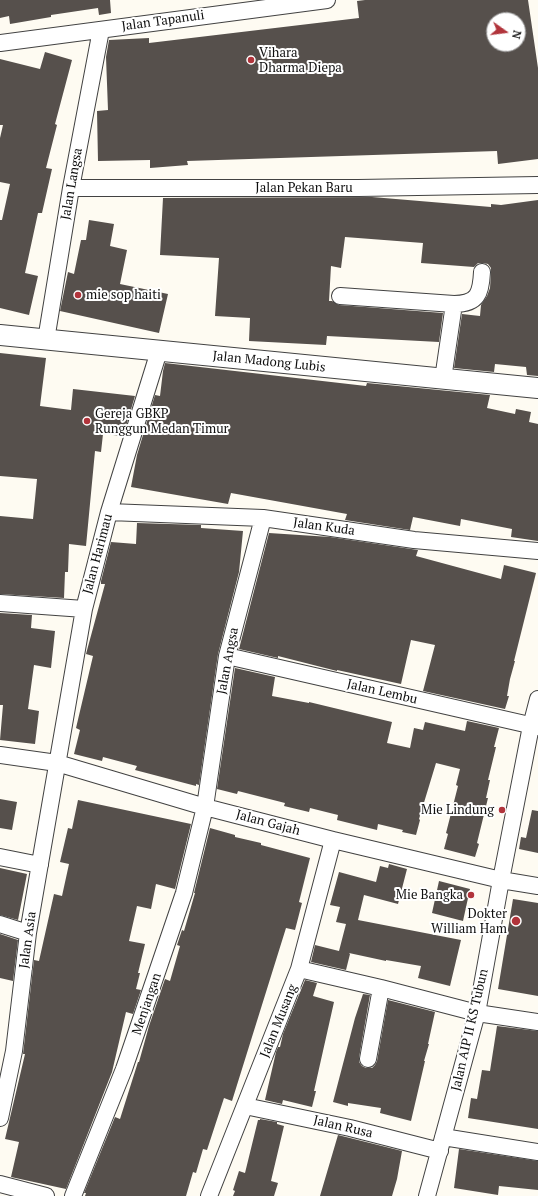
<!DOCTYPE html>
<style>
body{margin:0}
#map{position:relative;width:538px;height:1196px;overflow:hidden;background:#fefbf2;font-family:"PT Serif",serif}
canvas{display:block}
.north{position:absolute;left:486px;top:12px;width:40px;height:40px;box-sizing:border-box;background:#fff;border:1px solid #9f9f9f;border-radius:50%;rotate:104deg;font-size:11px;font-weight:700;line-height:16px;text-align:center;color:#0f0f0f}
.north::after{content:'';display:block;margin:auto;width:14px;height:18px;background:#b1343b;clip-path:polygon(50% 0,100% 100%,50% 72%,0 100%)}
</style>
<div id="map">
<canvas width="538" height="1196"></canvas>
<div class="north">N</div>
</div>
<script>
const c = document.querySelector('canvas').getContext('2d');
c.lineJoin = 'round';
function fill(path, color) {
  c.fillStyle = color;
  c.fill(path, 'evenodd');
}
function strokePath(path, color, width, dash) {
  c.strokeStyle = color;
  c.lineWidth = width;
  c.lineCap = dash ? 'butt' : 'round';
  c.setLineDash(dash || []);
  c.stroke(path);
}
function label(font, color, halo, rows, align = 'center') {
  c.font = font + ' "PT Serif",serif';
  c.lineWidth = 4;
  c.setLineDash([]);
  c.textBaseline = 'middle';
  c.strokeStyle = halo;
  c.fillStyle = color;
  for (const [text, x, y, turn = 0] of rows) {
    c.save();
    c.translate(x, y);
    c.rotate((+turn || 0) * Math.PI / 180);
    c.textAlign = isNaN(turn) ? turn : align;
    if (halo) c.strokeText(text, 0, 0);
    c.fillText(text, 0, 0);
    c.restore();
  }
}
fill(new Path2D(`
 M0 0H110L111 13 99 15 98 8 51 15V17L10 24 9 16 0 18Z
 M365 0H528L538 68V159L498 164 497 151 187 161 188 165 150 168V160L98 161 97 111 108 110 106 57 109 40 149 38V43L359 18 357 1ZM494 20H518V44H494Z
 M45 52 72 60 55 124 57 125 46 168 52 169 42 213H38L25 273 38 276 29 315 0 308V220H2L10 184 0 182V138L3 125H0V59L40 69Z
 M372 197 491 207V204L501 205 538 200V376L527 375 526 367 495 364 494 372 454 368 462 314 480 316 481 305 487 296 490 288 491 273V268L488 264 483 263H478L474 267 421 263 423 243 345 237 341 268 331 266 329 301H332L339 305 443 313 439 342 327 336 326 345 249 341 250 318 215 316 219 258 160 255 163 198Z
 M89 220 114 224 110 246 127 250 120 284 168 294 159 333 60 311 68 272 74 274 81 240H86Z
 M0 353 46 358 40 406 71 410 73 389 135 396 123 436 103 434 101 452 95 451 86 546 69 544 68 572H65L64 598 0 594V516L33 519 37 479 0 476Z
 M165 363 366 386 367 383 490 395 487 408 515 414 516 409 531 412 529 422 538 424V541L511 537 512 529 461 519 460 526 413 517 410 530 345 520 347 514 231 493 228 504 131 487 137 455 155 395 160 396 163 371Z
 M137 523 201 525V528L243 531 239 572 218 654 199 785 196 784V786L135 770 137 766 103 757 102 761 74 754 80 730 76 728 93 656 86 654 105 584H101V581L111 542 136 544Z
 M269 533 330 537 418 550 416 556 501 579 504 565 536 573 514 661H515L510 679 507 696H509L505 709 423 691 435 645 411 640 401 684 337 670V671L278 656V658L239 649Z
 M0 613 32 615 31 628 55 631 51 668 34 665 28 709 39 711 35 744 0 740 3 705H0Z
 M235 668 275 677 272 696 309 703V702L392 722 387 743 410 748 414 728 423 730 425 722 465 731 467 721 499 728 494 747H496L488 780H490L486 798H488L477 843 479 844 475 857 444 849 448 834 446 833 458 786 456 785 460 769 436 763 419 819 420 820 416 835 402 832 403 830 378 824 377 830 337 820 338 815 310 808 309 812 284 806 285 803 238 791 237 794 217 789Z
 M0 799 17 802 12 830 0 828Z
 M78 800 191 824 175 889 156 884 151 909 137 906 129 941 145 944 138 973H140L136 989 141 990 133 1014 126 1012 112 1072 66 1189 11 1177 19 1142 5 1139 25 1054H23L34 960 39 961 54 894 62 896 69 864 60 862 68 828 72 829Z
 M532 810 538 811V853L519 849 521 837 526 838Z
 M210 828 235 835V837L261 843V845L310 858 299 902 302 903 295 930 286 928 232 1101 224 1098 207 1150 203 1149 196 1173 193 1172 186 1196H85L86 1193H84L115 1117 120 1119 138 1062H139L149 1026 165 979 170 981 180 946 177 945 182 930 184 931 195 893H194Z
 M389 864 407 869 398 904 364 895 358 920 461 940 450 986 418 978 421 966 386 960V961L349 953 350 954 346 970 311 962 315 945 339 951 346 924 336 922 340 907 330 905 339 872 376 882 380 866 388 868Z
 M0 868 27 874 18 920 0 915Z
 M439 881 470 889 463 921 432 913Z
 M513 899 538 903V996L498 989Z
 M0 934 18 940 13 981 0 978Z
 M305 980 317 983 313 996 334 1002 314 1091H316L312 1107 283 1100 282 1104 265 1100 276 1052 278 1047H280L283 1034Z
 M363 994 370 995 359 1058V1062L362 1066 366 1068H372L375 1065 377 1061 388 1000 435 1012 428 1044H429L424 1061H425L411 1121 380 1113 381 1108 348 1103V1106L333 1102 355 1018Z
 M497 1026 538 1031V1129L468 1118 471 1098 477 1099 482 1070 490 1071Z
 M260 1119 277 1122V1124L284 1126 271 1181 278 1183 274 1196H233L235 1191 233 1190 239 1171 245 1173 258 1120H260Z
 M338 1135 402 1151 397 1179 392 1196H320Z
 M459 1149 538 1161V1190L499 1186 498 1195 454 1188Z`), '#56504c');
const minor = new Path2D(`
 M0 43 327 0
 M71 188H358L538 185
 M340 296 454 304 443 379
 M454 304C478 304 481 293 482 272
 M46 340 71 188 101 30
 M109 512 263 518 414 540 538 551
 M0 603 84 609
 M227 656 538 727
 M0 755 57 763 205 807 333 840 501 880 538 886
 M0 857 40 865
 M0 924 28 933
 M299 969 381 988 477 1013 538 1022
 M368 1059 381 988
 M245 1106 350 1128 440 1151
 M0 1118 14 1051 28 933 84 609 109 512 159 351
 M443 1137 538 1152
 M0 1184 46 1196
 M73 1196 124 1069 184 893 205 807 227 656 263 518
 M209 1196 299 969 333 840
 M427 1196 477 1013 501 880 531 726 538 699`);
const tertiary = new Path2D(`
 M0 335 538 388`);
strokePath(minor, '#424242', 18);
strokePath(tertiary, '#424242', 22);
strokePath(minor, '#fff', 16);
strokePath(tertiary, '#fff', 20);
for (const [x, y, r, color] of [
 [251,60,4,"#b1343b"],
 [78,295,4,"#b1343b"],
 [87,421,4,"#b1343b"],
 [502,810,4,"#b1343b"],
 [471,895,4,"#b1343b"],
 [516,921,5,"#b1343b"]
]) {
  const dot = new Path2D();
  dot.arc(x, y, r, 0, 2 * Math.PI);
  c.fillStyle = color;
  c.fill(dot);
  strokePath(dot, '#fff', 1.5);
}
label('13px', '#0f0f0f', '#fff', [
 ["Jalan Tapanuli",163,21,-8],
 ["Jalan Langsa",72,184,-80],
 ["Jalan Pekan Baru",304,188],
 ["Jalan Madong Lubis",269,362,6],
 ["Jalan Kuda",324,527,8],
 ["Jalan Harimau",98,554,-75],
 ["Jalan Angsa",228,661,-79],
 ["Jalan Lembu",382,692,13],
 ["Jalan Gajah",268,823,15],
 ["Jalan Asia",28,940,-82],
 ["Menjangan",147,1004,-71],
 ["Jalan Musang",279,1021,-68],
 ["Jalan AIP II KS Tubun",470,1030,-77],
 ["Jalan Rusa",343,1127,13]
]);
label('13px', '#0f0f0f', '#fff', [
 ["Vihara",259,53],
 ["Dharma Diepa",259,68],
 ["mie sop haiti",86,295],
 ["Gereja GBKP",95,414],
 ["Runggun Medan Timur",95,429],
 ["Mie Lindung",494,810,"right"],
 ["Mie Bangka",463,895,"right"],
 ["Dokter",507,914,"right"],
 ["William Ham",507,929,"right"]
], 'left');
</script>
